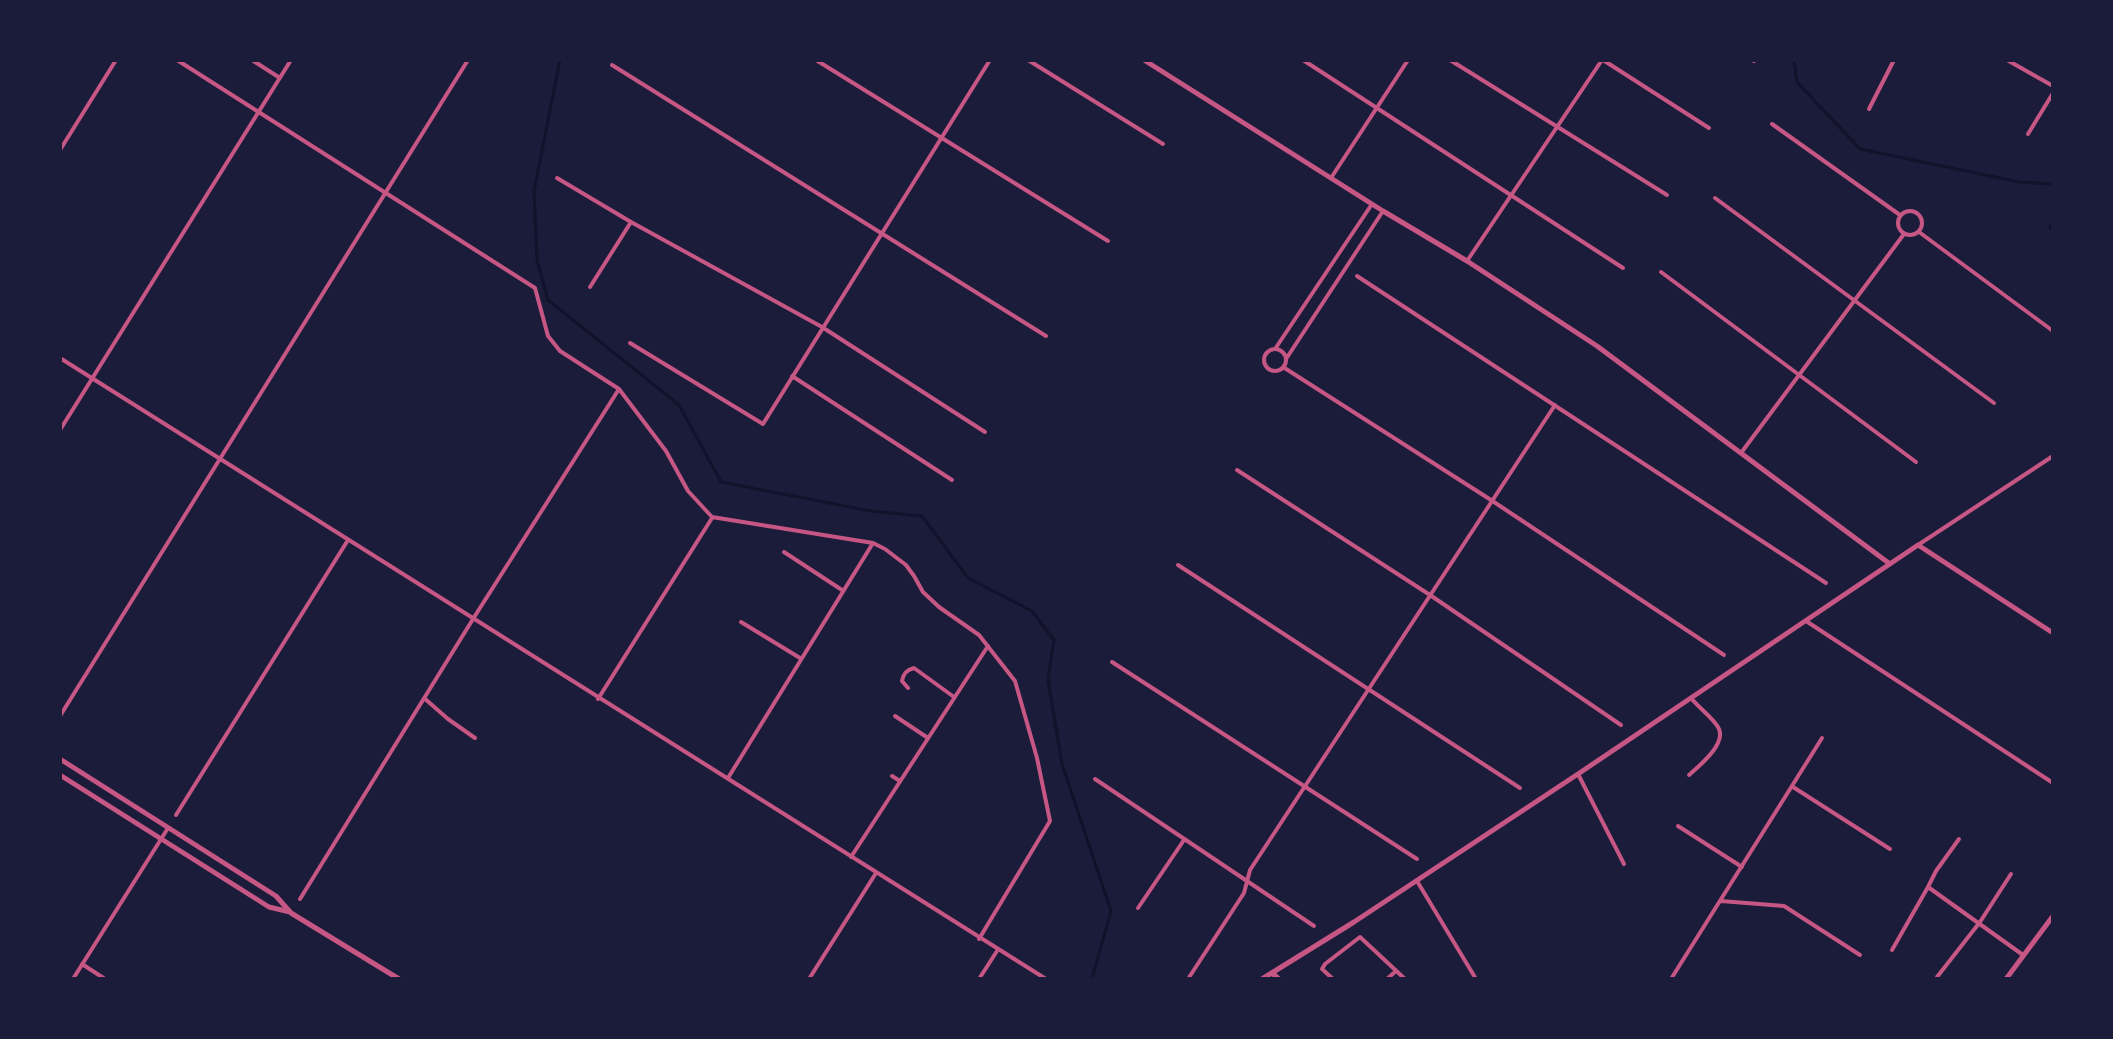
<!DOCTYPE html>
<style>
body{margin:0}
#map{position:relative;width:2113px;height:1039px;overflow:hidden;background:#1b1b3a;font-family:"Titillium Web",sans-serif}
canvas{display:block}
.frame{position:absolute;inset:0;border:62px solid #1b1b3a;pointer-events:none}
</style>
<div id="map">
<canvas width="2113" height="1039"></canvas>
<div class="frame"></div>
</div>
<script>
const c = document.querySelector('canvas').getContext('2d');
c.lineJoin = 'round';
function strokePath(path, color, width, dash) {
  c.strokeStyle = color;
  c.lineWidth = width;
  c.lineCap = dash ? 'butt' : 'round';
  c.setLineDash(dash || []);
  c.stroke(path);
}
strokePath(new Path2D(`
 M560 60 534 191 537 260 548 300 679 405 721 482 871 511 922 516 968 578 1032 611 1054 640 1048 680 1062 764 1111 911 1092 979
 M1794 60 1797 82 1860 149 2019 182 2053 184
 M2053 221 2050 227 2053 231`), '#12122b', 3);
strokePath(new Path2D(`
 M177 60 535 288 548 336 560 351 619 389 666 451 688 491 712 517 873 543 885 549 906 565 914 576 923 592 939 607 979 635 1015 681 1037 758 1050 821 979 939
 M252 60 280 78
 M816 60 1108 241
 M1028 60 1163 144
 M1303 60 1623 268
 M1450 60 1667 195
 M1603 60 1709 128
 M1752 60 1754 61
 M2007 60 2053 86
 M612 65 1046 336
 M1869 109 1894 60
 M1772 124 1900 215
 M2028 134 2053 93
 M60 150 116 60
 M557 178 631 222 822 327 985 432
 M1331 178 1408 60
 M1715 198 1994 403
 M1898 223a12 12 0 1 1 24 0a12 12 0 1 1-24 0Z
 M1919 232 2053 331
 M1467 261 1602 60
 M1661 272 1916 462
 M1357 276 1826 583
 M590 287 631 222
 M630 343 763 424 990 60
 M1275 349 1372 204
 M1264 360a11 11 0 1 1 22 0a11 11 0 1 1-22 0Z
 M60 358 1046 979
 M1286 359 1383 211
 M1283 367 1491 500 1724 655
 M792 376 952 480
 M60 430 291 60
 M1741 453 1904 234
 M1237 470 1430 595 1621 725
 M1918 545 2053 456
 M784 552 842 590
 M1178 565 1520 788
 M1806 621 2053 783
 M741 622 800 658
 M1112 662 1417 859
 M908 688 902 681C903 674 906 670 914 668L954 697
 M424 698 448 719 475 738
 M598 699 712 518
 M60 716 468 60
 M895 716 928 738
 M1578 774 1624 864
 M1689 775C1699 766 1728 743 1718 727 1712 717 1699 708 1691 698
 M892 776 900 781
 M728 778 873 543
 M1095 779 1314 926
 M1793 787 1890 849
 M176 815 348 540
 M1678 826 1742 867
 M851 857 988 646
 M1417 881 1476 979
 M1928 887 1936 871 1959 839
 M300 899 473 619 619 389
 M1721 901 1784 906 1860 955
 M1138 908 1184 840
 M1892 950 1928 887 2023 955
 M82 964 105 979
 M1937 977 1980 922 2011 874
 M73 979 168 828
 M809 979 876 873
 M979 979 997 951
 M1188 979 1244 893 1250 870 1555 405
 M1333 979 1322 969 1325 964 1360 937 1405 979
 M1387 979 1396 971
 M1671 979 1822 738`), '#c65784', 4);
strokePath(new Path2D(`
 M1144 60 1383 211 1467 261 1597 346 1890 564
 M60 759 276 896 291 913 399 979
 M60 775 269 907 290 912
 M1272 973 1279 979
 M1262 979 1354 922 1578 774 1918 545 2053 633
 M2006 979 2053 916`), '#c65784', 5);
</script>
